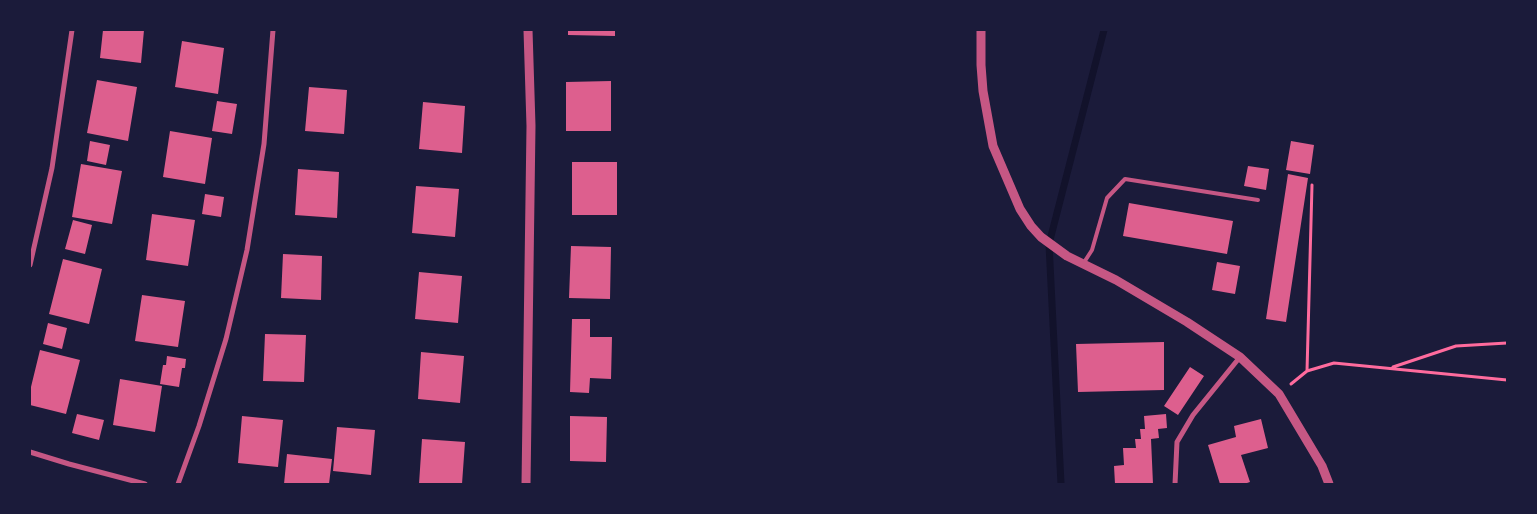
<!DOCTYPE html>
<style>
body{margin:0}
#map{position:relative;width:1537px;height:514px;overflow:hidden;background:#1b1b3a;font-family:"PT Serif",serif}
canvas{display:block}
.frame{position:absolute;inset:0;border:31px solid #1b1b3a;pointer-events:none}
</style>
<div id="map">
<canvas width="1537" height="514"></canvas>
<div class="frame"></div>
</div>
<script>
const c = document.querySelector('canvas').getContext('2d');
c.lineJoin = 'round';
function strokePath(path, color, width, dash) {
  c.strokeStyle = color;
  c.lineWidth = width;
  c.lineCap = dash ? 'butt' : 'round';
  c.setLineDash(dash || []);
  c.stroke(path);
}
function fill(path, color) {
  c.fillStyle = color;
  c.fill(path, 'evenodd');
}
strokePath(new Path2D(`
 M1061 484 1049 244 1104 30`), '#12122b', 7);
fill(new Path2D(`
 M103 30H144L141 63 100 58Z
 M568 30H615V36L568 35Z
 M182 41 224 48 218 94 175 87Z
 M97 80 137 87 128 141 87 133Z
 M611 81V131H566V82Z
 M309 87 347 90 344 134 305 131Z
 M217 101 237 104 232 134 212 131Z
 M423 102 465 106 462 153 419 149Z
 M170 131 212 138 205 184 163 177Z
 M90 141 110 145 106 165 87 161Z
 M1291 141 1314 145 1310 174 1286 170Z
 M572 162H617V215H572Z
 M81 164 122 171 112 224 72 217Z
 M1248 166 1269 169 1266 190 1244 186Z
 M298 169 339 172 337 218 295 215Z
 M1288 174 1308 178 1286 322 1266 319Z
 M416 186 459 189 455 237 412 233Z
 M205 194 224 197 221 217 202 214Z
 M1129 203 1233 221 1227 254 1123 236Z
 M152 214 195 220 188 266 146 260Z
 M73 220 92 225 85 254 65 249Z
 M571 246 611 247 610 299 569 298Z
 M283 254 322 256 321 300 281 298Z
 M63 259 102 269 89 324 49 314Z
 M1217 262 1240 266 1235 294 1212 290Z
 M419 272 462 276 458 323 415 319Z
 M142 295 185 301 178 347 135 341Z
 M572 319H590V337H612L611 379 590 378 589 393 570 392Z
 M48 323 67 328 62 349 43 344Z
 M265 334 306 335 304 382 263 381Z
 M1164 342V390L1078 392 1076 344Z
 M40 350 80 360 66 414 30 405V391Z
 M421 352 464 356 460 403 418 399Z
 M167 356 186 359 185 368H182L179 387 160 384 163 365H166Z
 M1190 367 1204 376 1178 415 1164 406Z
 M120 379 162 386 155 432 113 425Z
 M77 414 104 420 99 440 72 433Z
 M1166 414 1167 428 1158 429 1159 438 1151 439 1153 484H1115L1114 466 1124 465 1123 448H1136L1135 439H1141L1140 429H1145L1144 416Z
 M242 416 283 420 278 467 238 463Z
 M570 416 607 417 606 462 570 461Z
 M1261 419 1268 448 1241 455 1250 482 1244 484H1220L1208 445 1236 437 1234 426Z
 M337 427 375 430 371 475 333 471Z
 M422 439 465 442 462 484H419Z
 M287 454 332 459 329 484H284Z`), '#dd5f8e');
strokePath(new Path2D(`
 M1393 367 1456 346 1507 343
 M1307 371 1334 363 1507 380
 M1291 384 1307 371 1312 185`), '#ff6b9d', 3);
strokePath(new Path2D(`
 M1083 264 1092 250 1107 198 1125 179 1258 200`), '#c65784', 4);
strokePath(new Path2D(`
 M30 265 52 168 72 30
 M30 452 69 464 145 484
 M178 484 199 426 226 339 247 250 264 144 273 30
 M1175 484 1177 442 1193 415 1240 357`), '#c65784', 5);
strokePath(new Path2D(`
 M981 30V65L983 91 993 146 1020 209 1031 226 1041 237 1067 256 1116 280 1187 322 1240 357 1279 394 1322 466 1329 484
 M526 484 531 126 528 30`), '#c65784', 9);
</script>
